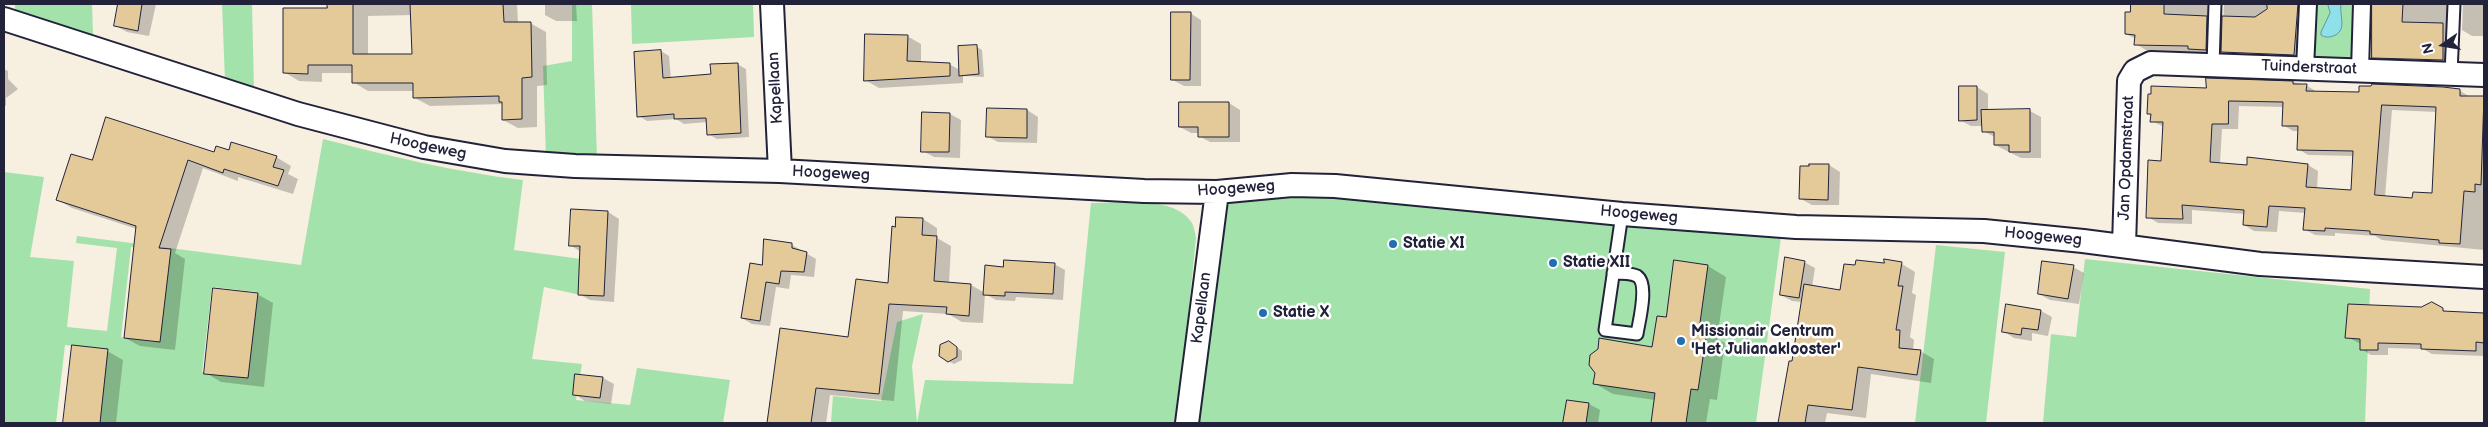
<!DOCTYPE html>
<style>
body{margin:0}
#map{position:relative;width:2488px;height:427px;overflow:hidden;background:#f7efe0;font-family:"Balsamiq Sans",sans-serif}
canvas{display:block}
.frame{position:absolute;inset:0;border:5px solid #22223b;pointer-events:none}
.north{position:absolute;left:2418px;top:20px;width:50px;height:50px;-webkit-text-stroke:4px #fff;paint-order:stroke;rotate:257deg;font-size:14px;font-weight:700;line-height:20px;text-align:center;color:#22223b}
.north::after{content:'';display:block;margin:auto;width:18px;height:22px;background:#22223b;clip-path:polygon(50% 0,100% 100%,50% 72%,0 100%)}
</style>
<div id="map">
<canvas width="2488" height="427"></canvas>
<div class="frame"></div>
<div class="north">N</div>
</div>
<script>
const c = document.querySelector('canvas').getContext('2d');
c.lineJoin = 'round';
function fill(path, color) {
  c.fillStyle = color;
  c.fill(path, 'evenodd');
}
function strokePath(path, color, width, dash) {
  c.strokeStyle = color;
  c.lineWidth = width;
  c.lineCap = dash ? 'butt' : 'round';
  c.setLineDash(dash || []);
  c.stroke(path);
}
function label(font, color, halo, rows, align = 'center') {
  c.font = font + ' "Balsamiq Sans",sans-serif';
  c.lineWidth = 5;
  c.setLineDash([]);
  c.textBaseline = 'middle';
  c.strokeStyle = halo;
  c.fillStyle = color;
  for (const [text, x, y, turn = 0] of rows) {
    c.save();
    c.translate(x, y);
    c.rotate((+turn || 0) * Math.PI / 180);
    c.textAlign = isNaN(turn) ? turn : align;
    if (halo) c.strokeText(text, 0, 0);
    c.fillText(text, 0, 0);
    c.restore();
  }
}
fill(new Path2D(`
 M15 4H92L93 35 15 10Z
 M222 4H252L254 91 225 81Z
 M572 4H592L597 159 546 157 543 66 572 61Z
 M631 4H753L754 37 632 44Z
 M2312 4H2357L2356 58 2350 60 2312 59Z
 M323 139C389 156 455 172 523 180L514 250 596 261 590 297 544 287 532 359 582 364 576 400 630 405 637 368 730 380 723 423H98L106 350 65 345 56 423H4V172L44 177 30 257 74 261 67 327 107 331 117 248 76 243 77 236 301 265ZM131 247 167 251 157 342 121 337ZM212 287 257 292 247 378 202 372Z
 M1332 193 1782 230 1756 423H1196L1228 198Z
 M1091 203C1119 203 1175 195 1192 223 1194 227 1195 233 1196 238L1186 337 1174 423H831L833 396 881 401 897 322 923 314 912 366 917 423 925 380 1073 384Z
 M1936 245 2005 252 1986 423H1915Z
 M2085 259 2370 289 2365 423H2043L2051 334 2076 337Z`), '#a3e2aa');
const water = new Path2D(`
 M2328 4H2341C2339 15 2348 31 2333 36 2328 38 2324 37 2321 35V32L2330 13Z`);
fill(water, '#90e0ea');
strokePath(water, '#6494a4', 1);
fill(new Path2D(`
 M119 4H156L149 36 127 32 116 26Z
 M328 4H517L518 23H530L546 32 547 85 537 86V127L518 128 503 120V104L430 106 415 98 414 91H368L353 82V73H322V82L299 81 284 72 329 9ZM412 15 413 55H368V16Z
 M545 4H576L577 21H556L545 15Z
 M2132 4H2222L2219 5 2216 55 2199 54 2194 52 2146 50 2136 44V39L2126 34Z
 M2224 4H2309L2304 60 2232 58 2222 52Z
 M2372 4H2462L2458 6 2453 66 2384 63 2374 57Z
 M2463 4H2484V36H2472L2462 30Z
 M1190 13 1201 20V86H1184L1173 80Z
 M907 36 921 44V63L949 64 960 70 977 47 982 50 984 77 963 76V83L879 88 865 80Z
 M661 51 669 56 671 79 712 75 737 64 746 69 749 137 717 139 708 134V122L684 124 676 119 647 121 639 116Z
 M4 69 8 71V79L18 89 6 98V106H4Z
 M2293 82 2306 85 2317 92 2360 94 2459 90 2470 97 2484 98V250L2382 240 2375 236 2335 233V236L2315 235 2304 229 2306 213 2279 211 2277 232 2254 231 2244 225 2245 214 2192 210V224L2158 223 2148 217 2163 162 2164 127 2152 121V115L2149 113 2207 89ZM2239 106 2284 107 2283 125 2293 131H2299L2298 149 2308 155 2354 156 2352 191 2317 189 2318 171 2308 165 2248 167 2220 164 2222 129H2238ZM2392 110 2437 112 2434 195 2413 199 2385 197Z
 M1977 87 1988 94V111H2030L2041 117V158H2021L1995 145V137L1983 131V126H1971L1960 120Z
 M1229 103 1240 110V142H1210L1199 136V133H1191L1180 127Z
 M988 109 1027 110 1038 117 1037 143 998 142 987 136Z
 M950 114 961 120 960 158 934 157 923 151Z
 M230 151 276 157 291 166 288 174 298 179 293 194 238 177V181L203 168 175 253 185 259 175 350 140 346 125 338 137 229 72 208 58 200 92 162Z
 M1811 165H1829L1840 172 1839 205H1812L1801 199Z
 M608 212 619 219 614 302 590 300 579 294 581 252 570 245Z
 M897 218 923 219 937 228V238L951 246 949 283 971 285 985 293 1004 268 1054 264 1065 270 1063 300 1016 297 1015 301 996 300 985 294 983 323 962 322 948 314 903 311 894 401 830 395 826 423H768L781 329 849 339 889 285Z
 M792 245 816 259 814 277 791 275 789 289 776 287 770 326 752 324 742 318 763 266Z
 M1804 262 1815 268 1812 287 1841 291 1856 267 1902 264 1915 272 1912 293 1916 295 1910 337 1914 340 1913 350 1920 351 1934 359 1931 383 1871 374 1866 418 1827 413 1825 423H1780L1790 362 1793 363 1802 302 1792 301 1781 295Z
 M1708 266 1726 277 1717 339 1725 343 1717 400 1710 399 1706 423H1652L1655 400 1613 394 1594 383 1597 373 1654 348 1667 319Z
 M2073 267 2084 273 2079 304 2050 300 2039 294Z
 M257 294 273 303 264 387 221 382 206 373Z
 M2432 303 2448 313 2484 314V356L2432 354 2423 349 2388 348V355H2371L2361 349V344L2347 337Z
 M2041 311 2052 317 2048 336 2032 333V341L2014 338 2003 331Z
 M955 346 962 351V360L954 364 948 361Z
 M73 347 107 351 123 360 116 423H64Z
 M603 378 614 384 611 404 585 401 574 394Z
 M1568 401 1589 404 1600 410 1598 423H1565Z`), '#0003');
const building = new Path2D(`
 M118 4H142L138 31 114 26Z
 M327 4H353V54H412L410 4H503L504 22H531L532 77 522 78V119L502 120V102H499V96L413 98V83H352V65H308V74L283 73V8H327Z
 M2131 4H2164V14L2207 16 2206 50 2188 49V46L2134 45 2135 35 2125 34V12H2130Z
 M2267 4H2298L2294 55 2221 52 2222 16 2255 17 2267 9Z
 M2372 4H2403L2402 22 2443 23V60L2372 58Z
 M1171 12H1191L1190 80H1171Z
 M865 34 908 35 907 61 950 63V76L864 81Z
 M977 45 979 74 959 76 958 46Z
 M661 50 663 78 711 74 710 64 738 63 741 133 707 135 706 118 674 119V114L637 117 634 52Z
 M2206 78 2293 81V84H2307L2306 91 2359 92V86H2371L2372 84 2443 87 2460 89V96H2484L2481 185 2475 184V192L2464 191 2460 244 2439 243V240L2370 234V231L2325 228V231L2303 230 2305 208 2269 206 2267 227 2243 225 2244 210 2182 205 2183 219 2146 218 2148 160 2161 161 2163 122H2150L2151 114H2147L2148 94H2151V86L2206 88ZM2229 101 2283 102 2282 126H2298L2297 150 2353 151 2351 190 2306 187 2308 164 2247 157V165L2210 162 2212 124H2228ZM2382 105 2436 107 2432 193 2413 192 2412 198 2375 195Z
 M1959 86H1977V120L1959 121Z
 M1179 102H1229V137H1198V127H1179Z
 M987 108 1027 109V138L986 137Z
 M2030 109V152H2009V145H1994V132H1982L1981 110Z
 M922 112 950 113 949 152H921Z
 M106 117 214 152 216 146 229 150 231 142 277 156 273 167 284 170 278 186 224 169 223 173 188 160 159 248 171 249 160 342 124 338 136 226 56 200 71 154 92 160Z
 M1809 164H1829L1828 200 1799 199 1800 166H1809Z
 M571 209 608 211 604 296 578 295 580 246H569Z
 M896 217 923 218 922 235 937 236 934 281 971 284 969 316 946 314 947 307 889 304 879 394 816 388 811 423H767L780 328 848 337 856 279 888 283 892 226 895 227Z
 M764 239 792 243V248L807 252 804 272 781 271 779 284 766 282 760 321 741 318 750 263 762 265Z
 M1785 257 1805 261 1799 298 1780 295Z
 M1884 259 1902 262 1898 286H1903L1896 330H1900L1899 348 1921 350 1917 375 1858 367 1852 410 1808 405 1805 423H1778L1789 361H1792L1804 284 1840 290 1844 264 1855 265 1856 260 1884 263Z
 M1004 260 1055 263 1053 294 1005 292V296L983 295 985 265 1003 267Z
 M1674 260 1708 265 1699 330 1707 331 1698 390 1691 389 1686 423H1651L1655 393 1593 384 1595 373 1589 365 1590 355 1598 349 1599 338 1652 347 1657 316 1666 317Z
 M2042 261 2074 265 2068 299 2038 294Z
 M213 288 258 293 248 378 204 374Z
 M2432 302 2443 308V311L2484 313V343L2476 342V351L2421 349V344L2378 343V350H2360V339L2345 338 2348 304 2421 307Z
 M2006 304 2041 310 2038 330 2022 328 2021 335 2002 332Z
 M949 341 957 347V357L948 362 939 356 940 345Z
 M72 345 108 349 100 423H63Z
 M575 374 603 377 600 398 573 395Z
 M1567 400 1589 403 1586 423H1563Z`);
fill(building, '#e4c999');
strokePath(building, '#22223b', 1);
const service = new Path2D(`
 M2213 65 2215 4
 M2451 74 2454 4
 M1613 273C1620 273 1631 273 1637 276 1649 284 1639 321 1637 334L1605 330 1622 214`);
const pedestrian = new Path2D(`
 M2305 68 2308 4
 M2360 70 2362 4`);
const minor = new Path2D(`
 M772 4 780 171
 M4 19 298 114 424 147 505 161 575 166 780 171 1144 191 1217 192 1292 185 1335 186 1622 214 1796 227 1984 231 2083 241 2260 264 2484 277
 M2124 246 2129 81 2135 71 2151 63 2484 75
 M1187 423 1217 192`);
strokePath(service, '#22223b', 15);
strokePath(pedestrian, '#22223b', 20);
strokePath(minor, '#22223b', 26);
strokePath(service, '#fff', 11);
strokePath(pedestrian, '#fff', 16);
strokePath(minor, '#fff', 22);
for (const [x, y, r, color] of [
 [1393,244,5,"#1f6fb2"],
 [1553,263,5,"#1f6fb2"],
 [1263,313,5,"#1f6fb2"],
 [1681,341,5,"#1f6fb2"]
]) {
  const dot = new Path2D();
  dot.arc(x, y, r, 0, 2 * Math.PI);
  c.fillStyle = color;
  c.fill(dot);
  strokePath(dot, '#fff', 2);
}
label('16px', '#22223b', '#fff', [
 ["Tuinderstraat",2309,68,2],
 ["Kapellaan",776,88,-93],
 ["Hoogeweg",428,147,12],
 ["Jan Opdamstraat",2127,158,-88],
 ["Hoogeweg",831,174,3],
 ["Hoogeweg",1236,189,-4],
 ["Hoogeweg",1639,215,5],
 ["Hoogeweg",2043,237,6],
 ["Kapellaan",1202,308,-83]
]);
label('bold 16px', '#22223b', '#fff', [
 ["Statie XI",1403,244],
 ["Statie XII",1563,263],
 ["Statie X",1273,313],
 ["Missionair Centrum",1691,332],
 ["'Het Julianaklooster'",1691,350]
], 'left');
</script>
